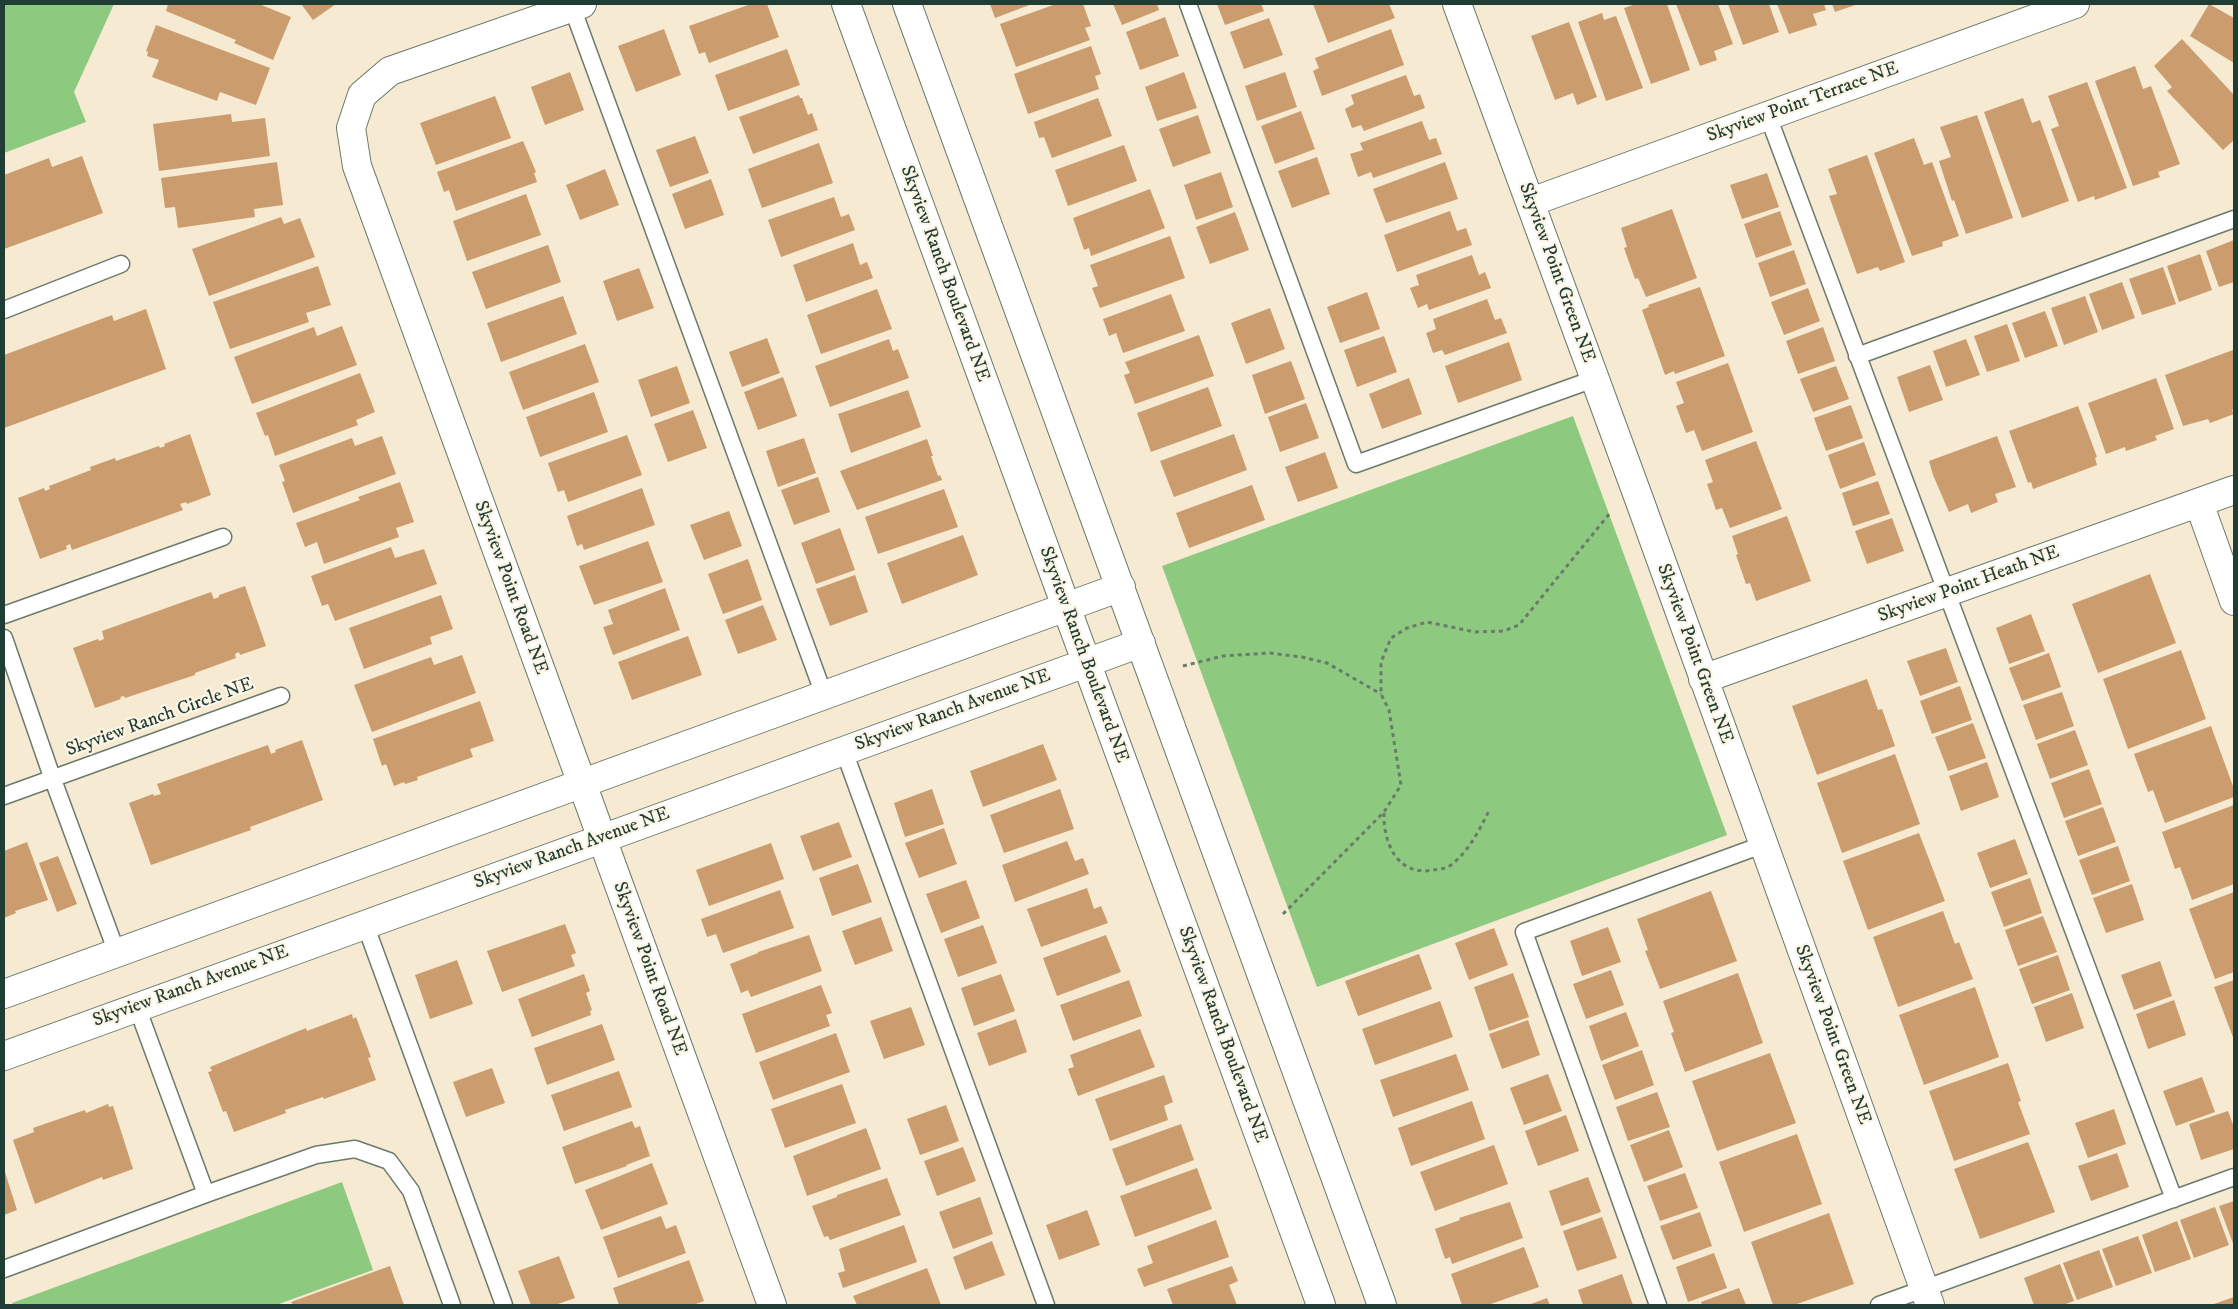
<!DOCTYPE html>
<style>
body{margin:0}
#map{position:relative;width:2238px;height:1309px;overflow:hidden;background:#f6ead2;font-family:"IM FELL DW Pica",serif}
canvas{display:block}
.frame{position:absolute;inset:0;border:5px solid #1f3d34;pointer-events:none}
</style>
<div id="map">
<canvas width="2238" height="1309"></canvas>
<div class="frame"></div>
</div>
<script>
const c = document.querySelector('canvas').getContext('2d');
c.lineJoin = 'round';
function fill(path, color) {
  c.fillStyle = color;
  c.fill(path, 'evenodd');
}
function strokePath(path, color, width, dash) {
  c.strokeStyle = color;
  c.lineWidth = width;
  c.lineCap = dash ? 'butt' : 'round';
  c.setLineDash(dash || []);
  c.stroke(path);
}
function label(font, color, halo, rows, align = 'center') {
  c.font = font + ' "IM FELL DW Pica",serif';
  c.lineWidth = 4.5;
  c.setLineDash([]);
  c.textBaseline = 'middle';
  c.strokeStyle = halo;
  c.fillStyle = color;
  for (const [text, x, y, turn = 0] of rows) {
    c.save();
    c.translate(x, y);
    c.rotate((+turn || 0) * Math.PI / 180);
    c.textAlign = isNaN(turn) ? turn : align;
    if (halo) c.strokeText(text, 0, 0);
    c.fillText(text, 0, 0);
    c.restore();
  }
}
fill(new Path2D(`
 M4 4H114L74 92 86 122 4 153Z
 M1573 416 1727 835 1317 987 1162 566Z
 M342 1182 373 1270 276 1305H13L12 1303Z`), '#8dc97e');
fill(new Path2D(`
 M168 4H259L291 17 273 60 234 43 236 40 166 11Z
 M301 4H336L313 20Z
 M751 4H767L779 37 709 63 705 52 699 54 689 26Z
 M990 4H1032L995 18Z
 M1056 4H1083L1091 26 1085 28 1090 40 1016 67 1000 24Z
 M1113 4H1157L1159 10 1122 25Z
 M1217 4H1261L1264 11 1225 25Z
 M1313 4H1389L1395 18 1328 43Z
 M1636 4H1667L1690 70 1651 84 1624 8Z
 M1676 4H1718L1733 44 1714 51 1717 60 1700 66Z
 M1728 4H1769L1779 32 1743 45Z
 M1777 4H1824L1826 10 1813 14 1817 25 1789 34Z
 M1832 4H1858L1835 12Z
 M2209 4 2234 18V63L2190 36Z
 M1602 13 1604 20 1616 16 1643 88 1606 101 1578 22Z
 M1165 17 1179 56 1140 70 1126 32Z
 M1269 18 1283 55 1244 69 1230 32Z
 M1569 22 1597 97 1577 105 1573 93 1555 100 1531 36Z
 M156 25 270 68 256 105 220 92 217 101 152 77 159 60 147 56 148 52 146 51Z
 M664 29 681 75 636 92 618 46Z
 M1391 29 1404 65 1322 96 1313 71 1319 68 1315 58Z
 M2182 39 2234 95V140L2223 150 2167 91 2172 87 2154 66Z
 M1091 46 1101 74 1095 76 1099 89 1028 114 1014 74Z
 M787 49 800 85 728 111 715 75Z
 M2135 66 2143 89 2151 86 2180 164 2158 172 2160 177 2133 186 2095 81Z
 M570 72 584 110 545 125 531 87Z
 M1184 72 1197 108 1157 121 1145 87Z
 M1285 72 1297 107 1257 121 1245 86Z
 M1406 75 1414 96 1420 94 1425 108 1364 131 1361 125 1352 128 1345 109 1354 104 1351 95Z
 M2087 82 2127 188 2095 200 2094 196 2078 202 2051 129 2059 126 2048 96Z
 M799 95 800 98H802L808 115 812 113 818 130 753 154 739 117Z
 M495 96 511 138 436 165 420 123Z
 M1098 98 1112 136 1052 158 1044 137 1039 138 1034 122Z
 M2023 98 2032 123 2040 120 2069 201 2022 218 1984 112Z
 M1301 111 1315 149 1275 164 1261 126Z
 M231 114 232 122 265 118 270 156 159 171 153 124Z
 M1198 115 1211 153 1173 167 1159 129Z
 M1977 115 2013 218 1966 234 1954 200 1952 201 1939 161 1951 157 1940 127Z
 M1422 121 1429 140 1436 138 1442 154 1373 178 1371 172 1358 177 1350 154 1363 150 1360 143Z
 M695 136 709 173 670 187 656 150Z
 M1914 138 1924 165 1932 162 1959 236 1942 242 1943 246 1912 256 1874 153Z
 M523 141 536 172 534 173 537 182 456 211 449 190 444 192 437 172Z
 M819 143 833 183 762 208 748 169Z
 M1124 145 1137 181 1068 206 1055 170Z
 M1867 155 1905 262 1880 271 1878 267 1857 274 1829 196 1837 194 1828 169Z
 M82 156 103 213 4 249V175L49 158 52 167Z
 M1317 157 1330 194 1292 208 1278 171Z
 M277 162 283 205 254 209 255 217 178 228 175 207 165 208 161 178Z
 M1445 162 1458 199 1386 223 1373 189Z
 M605 169 619 205 580 220 566 185Z
 M1221 172 1233 207 1196 220 1184 185Z
 M1767 173 1779 207 1742 219 1730 185Z
 M711 179 724 215 685 229 672 194Z
 M1150 189 1165 228 1091 256 1089 248 1084 250 1073 218Z
 M526 194 541 235 467 261 453 221Z
 M834 197 841 217 849 214 855 230 781 257 768 220Z
 M1672 209 1697 278 1646 297 1638 278 1635 279 1624 248 1627 247 1621 228Z
 M1450 211 1457 231 1466 228 1472 245 1397 272 1384 235Z
 M1780 211 1792 245 1756 258 1744 224Z
 M1235 212 1249 250 1210 264 1196 227Z
 M281 217 284 224 300 218 315 257 209 296 192 249Z
 M1170 236 1185 278 1100 308 1092 288 1098 286 1090 265Z
 M2234 240V282L2219 287 2206 251Z
 M853 243 860 265 867 262 873 278 806 302 793 265Z
 M548 245 561 282 486 309 472 272Z
 M1794 250 1806 284 1770 297 1758 263Z
 M2200 254 2212 290 2179 302 2167 266Z
 M1472 255 1479 275 1485 272 1491 288 1429 310 1427 304 1418 308 1410 288 1419 285 1416 275Z
 M318 266 331 305 306 313 309 322 230 349 213 302Z
 M2163 267 2176 304 2142 315 2129 279Z
 M639 268 654 308 617 321 603 281Z
 M2122 282 2135 318 2102 330 2089 294Z
 M1700 287 1725 356 1675 374 1674 371 1665 375 1642 310 1649 307 1648 305Z
 M1808 288 1820 321 1784 335 1771 302Z
 M877 289 892 329 821 354 807 315Z
 M1367 292 1380 329 1340 343 1327 307Z
 M1171 294 1185 331 1123 353 1116 333 1109 336 1103 319Z
 M563 296 577 334 501 362 487 323Z
 M2085 296 2098 332 2064 345 2051 308Z
 M1487 299 1495 320 1501 318 1507 333 1445 355 1442 350 1433 353 1426 333 1436 329 1433 319Z
 M1270 308 1285 349 1246 364 1231 323Z
 M146 309 166 369 4 428V355L112 315 114 321Z
 M2045 311 2058 346 2025 358 2012 323Z
 M2007 324 2020 361 1987 372 1974 336Z
 M342 326 357 365 252 404 234 357 314 327 317 336Z
 M1823 327 1835 361 1798 374 1786 341Z
 M1199 335 1214 376 1135 404 1124 375 1130 373 1125 362Z
 M1384 336 1397 372 1357 387 1344 350Z
 M767 338 780 373 742 387 729 352Z
 M889 339 893 351 898 349 909 378 830 407 815 366Z
 M1966 339 1980 375 1946 387 1933 351Z
 M1509 342 1522 380 1458 403 1445 366Z
 M585 344 599 382 523 410 509 372Z
 M2233 350 2234 409 2232 410 2234 414 2210 423 2208 419 2183 426 2165 375Z
 M1291 361 1305 399 1265 414 1252 375Z
 M1728 363 1753 432 1702 451 1694 430 1686 433 1676 406 1684 403 1676 382Z
 M1930 365 1943 400 1909 412 1897 377Z
 M677 366 690 403 651 417 638 380Z
 M1836 366 1849 399 1813 412 1800 379Z
 M360 373 375 412 356 420 358 425 275 456 268 435 265 436 256 413Z
 M783 377 797 416 758 430 744 392Z
 M1409 378 1422 414 1382 429 1369 394Z
 M2156 378 2174 429 2155 436 2157 440 2126 451 2125 447 2106 454 2088 403Z
 M1208 387 1222 426 1151 452 1137 413Z
 M908 390 921 427 851 453 838 414Z
 M594 392 608 432 540 457 526 417Z
 M1306 403 1319 438 1280 452 1268 417Z
 M1851 405 1863 438 1826 451 1814 418Z
 M2078 406 2097 457 2095 458 2097 465 2033 489 2031 482 2028 483 2009 431Z
 M693 410 707 448 668 462 654 424Z
 M190 434 211 495 187 504 186 502 180 504 183 510 72 550 70 544 66 546 67 549 40 559 18 498 44 488 45 491 50 489 49 486 91 470 90 467 115 458 116 461 159 446 160 448 165 446 164 444Z
 M1234 434 1247 470 1174 497 1160 461Z
 M627 435 642 475 568 502 564 490 558 492 548 463Z
 M382 436 396 474 293 513 282 482 285 481 279 465 352 438 355 446Z
 M1997 436 2016 487 1995 494 1998 502 1971 513 1968 504 1949 512 1933 475 1929 461Z
 M804 438 816 473 778 487 766 451Z
 M927 439 933 456H931L938 476 940 475 942 480 857 510 840 471Z
 M1756 441 1782 509 1730 528 1722 508 1716 510 1707 484 1713 482 1705 460Z
 M1864 442 1876 475 1840 489 1828 455Z
 M1325 452 1338 488 1298 502 1285 467Z
 M818 477 830 512 794 525 781 490Z
 M1878 481 1890 514 1853 526 1842 493Z
 M400 482 414 522 396 528 399 537 324 564 317 542 305 547 296 523 360 500 358 497Z
 M1252 485 1265 520 1189 548 1176 513Z
 M642 488 655 525 584 550 582 544 577 546 567 516Z
 M944 489 958 527 878 554 865 517Z
 M729 511 742 546 704 560 690 525Z
 M1787 516 1811 581 1756 601 1750 583 1746 584 1736 555 1738 554 1732 536Z
 M1892 518 1904 551 1867 564 1855 531Z
 M840 528 855 570 816 584 801 543Z
 M963 535 978 575 902 604 887 563Z
 M648 541 663 582 594 605 579 566Z
 M391 547 395 558 424 549 437 584 335 621 328 604 322 606 311 576Z
 M748 559 762 600 723 614 708 574Z
 M2150 574 2176 643 2098 673 2072 604Z
 M855 575 868 612 830 626 816 589Z
 M245 586 266 646 240 655 239 652 235 654 236 658 195 673V675L125 698 124 696 120 697 121 699 95 708 73 648 98 639 99 641 104 639 102 631 211 592 214 599 219 597V595Z
 M665 588 680 630 613 655 603 627 613 624 608 610Z
 M441 595 453 629 430 637 432 644 364 669 349 628Z
 M763 605 777 640 738 654 725 620Z
 M2031 614 2045 651 2009 664 1996 628Z
 M688 636 702 675 632 700 618 662Z
 M1946 648 1958 682 1920 696 1907 661Z
 M2181 650 2206 719 2128 749 2103 679Z
 M2049 653 2061 687 2022 701 2009 668Z
 M462 655 476 693 372 732 354 685 431 657 434 665Z
 M1867 679 1878 710 1882 709 1895 746 1817 775 1792 706Z
 M1960 686 1972 720 1932 734 1920 701Z
 M2062 692 2074 726 2036 740 2023 705Z
 M480 701 494 741 470 749 473 757 417 777 418 780 405 784 404 782 394 786 386 764 382 766 373 739Z
 M1973 723 1986 758 1948 771 1935 737Z
 M2211 726 2234 789V797L2165 823 2153 790 2148 792 2134 754Z
 M2075 730 2088 765 2050 779 2037 744Z
 M302 740 323 800 250 827 251 830 151 865 129 803 153 794 154 796 161 794 157 784 268 745 271 754 276 752 275 750Z
 M1043 744 1057 780 983 807 970 771Z
 M1895 754 1920 824 1842 853 1817 783Z
 M1987 762 1999 797 1961 811 1949 776Z
 M2089 769 2102 804 2064 818 2051 783Z
 M932 789 944 824 905 837 894 803Z
 M1060 789 1074 829 1004 853 990 815Z
 M2234 805V884L2192 900 2180 867 2175 869 2162 832Z
 M2103 807 2116 842 2078 856 2065 821Z
 M839 822 852 857 813 871 800 836Z
 M944 828 957 864 919 878 905 843Z
 M1919 833 1945 901 1868 930 1843 861Z
 M2015 839 2028 874 1990 888 1977 853Z
 M1067 841 1075 861 1083 858 1089 874 1015 902 1002 865Z
 M27 842 48 900 15 911 16 913 4 918V851Z
 M771 843 784 879 709 906 696 870Z
 M2118 846 2130 881 2092 895 2079 860Z
 M58 856 77 904 57 912 39 863Z
 M858 864 872 902 832 916 819 878Z
 M2030 878 2042 913 2004 927 1991 892Z
 M966 880 980 918 941 933 926 894Z
 M2132 884 2144 920 2106 933 2093 898Z
 M1087 888 1094 909 1101 906 1108 923 1041 947 1027 909Z
 M780 890 794 928 723 953 716 934 707 937 701 919Z
 M1711 891 1737 961 1660 989 1645 951 1648 950 1637 919Z
 M2234 892V972L2215 979 2189 909Z
 M1943 911 1955 944 1959 942 1973 979 1898 1007 1873 937Z
 M2043 916 2057 952 2018 966 2005 930Z
 M881 917 893 951 855 965 842 931Z
 M565 924 576 953 571 955 575 966 502 992 487 951Z
 M983 925 997 963 958 977 944 939Z
 M1608 927 1621 962 1582 976 1570 941Z
 M1494 928 1508 965 1469 980 1455 943Z
 M809 935 822 971 751 997 748 990 741 993 730 964 758 953V952Z
 M1106 935 1121 972 1057 996 1043 958Z
 M1419 954 1432 989 1358 1016 1345 981Z
 M2058 955 2070 990 2032 1004 2019 969Z
 M457 960 473 1004 430 1019 415 975Z
 M2160 961 2172 996 2134 1010 2121 975Z
 M1611 970 1624 1005 1586 1019 1573 984Z
 M1513 973 1529 1017 1489 1031 1474 987Z
 M1738 973 1763 1043 1685 1072 1671 1033 1674 1032 1663 1001Z
 M584 974 590 991 586 993 592 1010 590 1011 591 1015 532 1037 518 999Z
 M1001 974 1015 1011 974 1026 961 988Z
 M1129 980 1142 1016 1073 1041 1060 1005Z
 M2234 980V1040L2214 987Z
 M821 985 832 1013 826 1015 830 1026 756 1053 742 1014Z
 M1975 987 1999 1057 1924 1085 1899 1015Z
 M2072 993 2084 1028 2046 1042 2034 1007Z
 M2174 1000 2186 1035 2148 1049 2136 1014Z
 M1440 1001 1453 1037 1375 1065 1362 1029Z
 M911 1007 925 1045 884 1059 870 1021Z
 M1626 1012 1639 1046 1601 1061 1589 1026Z
 M352 1014 353 1019 356 1017 371 1057 368 1058 376 1080 324 1099 323 1097 285 1110 286 1113 234 1132 226 1111 223 1112 208 1072 212 1071 210 1067 306 1028 307 1031Z
 M1016 1019 1027 1052 989 1066 977 1033Z
 M1528 1020 1540 1055 1502 1069 1489 1034Z
 M602 1024 615 1060 547 1085 534 1048Z
 M1140 1029 1155 1067 1078 1096 1068 1069 1074 1067 1070 1055Z
 M836 1033 850 1072 773 1100 759 1062Z
 M1642 1050 1654 1085 1615 1100 1602 1065Z
 M1770 1053 1796 1123 1717 1151 1692 1081Z
 M1456 1054 1469 1090 1393 1117 1380 1080Z
 M2008 1063 2021 1101 2018 1102 2030 1134 1954 1161 1929 1091Z
 M492 1068 505 1103 466 1117 453 1082Z
 M619 1071 632 1107 564 1131 551 1095Z
 M1548 1074 1562 1111 1524 1125 1510 1088Z
 M1164 1075 1173 1102 1164 1106 1168 1120 1110 1141 1095 1099Z
 M2202 1077 2215 1112 2176 1126 2163 1091Z
 M842 1084 856 1123 785 1148 771 1109Z
 M1657 1092 1670 1127 1628 1141 1616 1107Z
 M1472 1101 1485 1139 1411 1166 1398 1128Z
 M108 1104 109 1107 113 1106 133 1169 103 1180 102 1177 35 1204 13 1140 34 1132 33 1128 85 1110 86 1113Z
 M946 1105 959 1141 920 1155 907 1119Z
 M2114 1109 2126 1144 2088 1158 2075 1123Z
 M2228 1111 2234 1127V1149L2201 1160 2189 1124Z
 M1566 1115 1579 1151 1538 1166 1525 1131Z
 M632 1121 635 1128 640 1126 650 1156 626 1165 627 1166 575 1184 562 1147Z
 M1181 1124 1194 1160 1126 1186 1112 1149Z
 M866 1128 881 1169 807 1196 793 1156Z
 M1669 1130 1683 1167 1644 1182 1630 1145Z
 M1797 1134 1822 1204 1744 1232 1719 1162Z
 M2028 1142 2055 1212 1980 1239 1954 1169Z
 M1494 1145 1508 1184 1435 1211 1420 1172Z
 M963 1147 976 1181 937 1196 924 1161Z
 M2117 1153 2129 1187 2091 1201 2078 1166Z
 M652 1163 668 1204 601 1230 585 1190Z
 M1197 1168 1212 1209 1135 1237 1120 1196Z
 M4 1169 17 1210 4 1215Z
 M1685 1173 1698 1208 1660 1221 1647 1186Z
 M1588 1177 1601 1212 1561 1226 1549 1191Z
 M887 1178 901 1215 830 1240 828 1236 824 1237 812 1206 837 1197V1195Z
 M980 1197 993 1234 953 1249 939 1212Z
 M2234 1201V1246L2219 1206Z
 M1510 1202 1523 1238 1452 1264 1450 1257 1445 1259 1435 1229 1460 1220 1459 1218Z
 M2215 1207 2229 1245 2194 1258 2180 1220Z
 M1087 1210 1100 1245 1059 1260 1046 1225Z
 M1700 1212 1712 1246 1673 1260 1660 1226Z
 M1829 1213 1854 1284 1794 1305H1773L1751 1242Z
 M661 1216 666 1229 676 1225 686 1253 618 1278 603 1237Z
 M1602 1217 1617 1258 1577 1271 1563 1231Z
 M1216 1220 1229 1257 1144 1287 1137 1269 1153 1263 1147 1246Z
 M2177 1221 2191 1259 2155 1272 2142 1235Z
 M904 1225 917 1262 843 1288 838 1273 845 1271 839 1249Z
 M2138 1236 2152 1273 2116 1286 2102 1249Z
 M992 1241 1005 1275 965 1290 953 1257Z
 M1524 1247 1539 1287 1488 1305H1462L1451 1274Z
 M2099 1250 2113 1287 2077 1300 2063 1263Z
 M1714 1253 1727 1288 1688 1302 1676 1267Z
 M559 1256 575 1298 555 1305H531L518 1271Z
 M689 1260 704 1301 693 1305H619L613 1288Z
 M2060 1264 2074 1301 2063 1305H2034L2024 1278Z
 M390 1266 404 1305H293L291 1302Z
 M1232 1266 1238 1281 1229 1285 1237 1305H1173L1167 1289Z
 M927 1268 941 1305H857L853 1296Z
 M1622 1274 1633 1305H1583L1578 1290Z
 M1739 1288 1746 1305H1702L1701 1302Z
 M2234 1297V1305H2211Z
 M1547 1298 1550 1305H1528Z`), '#cb9c6d');
const lane = new Path2D(`
 M1188 4 1356 464 1594 379
 M572 7 824 695
 M1768 116 2174 1199
 M4 310 121 264
 M1857 356 2234 219
 M4 615 223 537
 M4 638 52 777 117 953
 M844 751 1046 1305
 M4 796 281 696
 M365 924 504 1305
 M206 1194 316 1155 355 1149 389 1161 411 1191 452 1305
 M4 1269 206 1194 137 1007
 M1658 1305 1524 932 1762 845
 M1879 1305 2234 1177`);
const street = new Path2D(`
 M582 4 390 71 362 95 351 128 357 166 772 1305
 M1457 4 1639 499 1930 1305
 M1531 202 2075 4
 M2199 503 2234 601
 M1703 679 2234 490`);
const secondary = new Path2D(`
 M846 4 1321 1305
 M907 4 1382 1305
 M4 994 1121 587
 M4 1056 1141 643`);
strokePath(lane, '#6a7a6b', 19);
strokePath(street, '#6a7a6b', 30);
strokePath(secondary, '#6a7a6b', 30);
strokePath(new Path2D(`
 M1183 666 1223 656 1270 653 1302 657 1327 663 1381 694
 M1384 813C1383 843 1398 877 1433 870 1439 869 1446 869 1451 865 1470 850 1479 830 1490 809
 M1283 914 1384 812 1401 785 1389 710 1381 694V662L1391 638 1407 628 1427 622 1475 632 1504 631 1519 625 1610 513`), '#6a7a6b', 3, [4, 4]);
strokePath(lane, '#fff', 16);
strokePath(street, '#fff', 28);
strokePath(secondary, '#fff', 28);
label('19px', '#1f3d34', '#fcf5e5', [
 ["Skyview Point Terrace NE",1803,103,-20],
 ["Skyview Point Green NE",1556,273,70],
 ["Skyview Ranch Boulevard NE",944,274,70],
 ["Skyview Point Heath NE",1969,585,-20],
 ["Skyview Point Road NE",510,588,70],
 ["Skyview Point Green NE",1694,654,70],
 ["Skyview Ranch Boulevard NE",1083,655,70],
 ["Skyview Ranch Avenue NE",953,711,-20],
 ["Skyview Ranch Circle NE",160,718,-20],
 ["Skyview Ranch Avenue NE",572,849,-20],
 ["Skyview Point Road NE",649,969,70],
 ["Skyview Ranch Avenue NE",191,987,-20],
 ["Skyview Ranch Boulevard NE",1222,1035,70],
 ["Skyview Point Green NE",1832,1035,70]
]);
</script>
